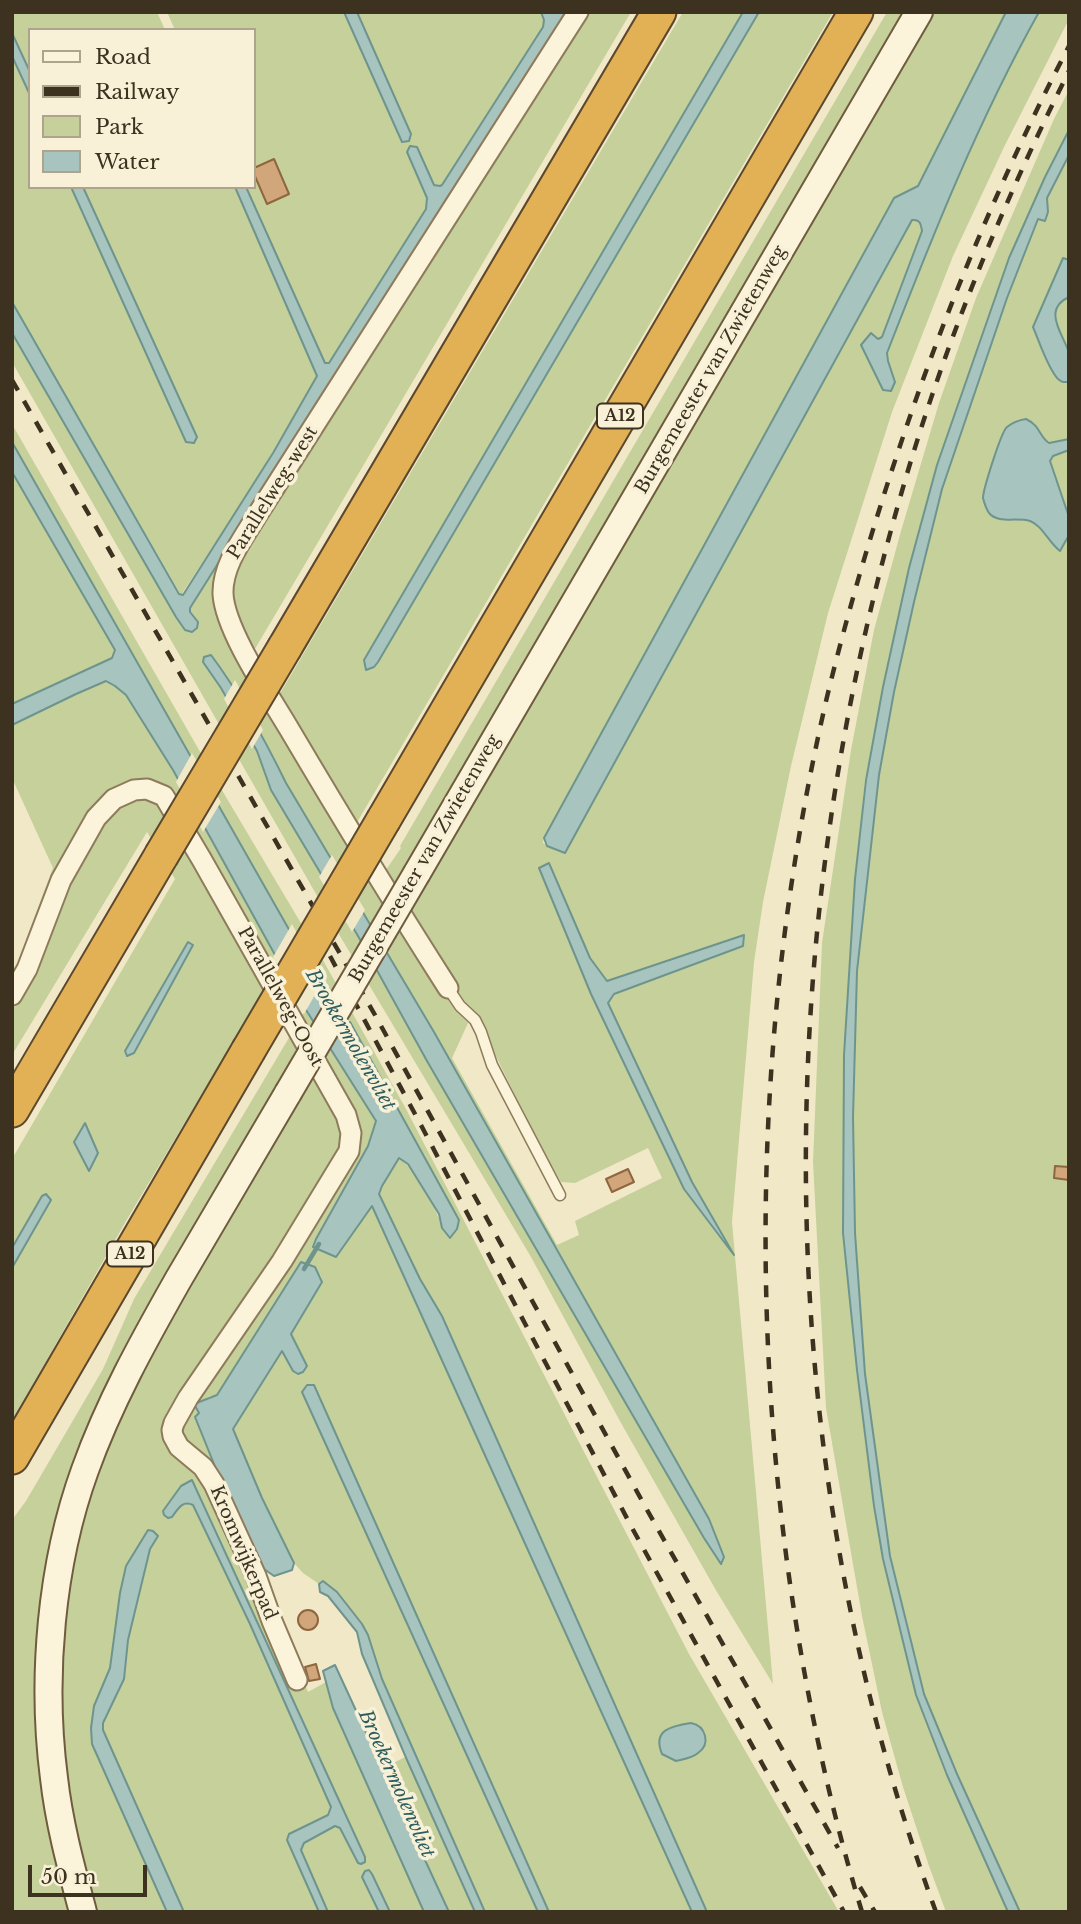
<!DOCTYPE html>
<style>
body{margin:0}
#map{position:relative;width:1081px;height:1924px;overflow:hidden;background:#f1e8c7;font-family:"Libre Baskerville",serif}
canvas{display:block}
.frame{position:absolute;inset:0;border:14px solid #3d311f;pointer-events:none}
.legend{position:absolute;left:28px;top:28px;width:228px;height:161px;box-sizing:border-box;background:#f8f1d7;border:2px solid #ada48d;margin:0;padding:9px 12px;list-style:none;font-size:21px;color:#3d311f}
.legend li{display:flex;align-items:center;gap:14px;height:35px}
.legend b{width:35px;border:2px solid #ada48d}
.scale{position:absolute;left:28px;top:1865px;width:119px;height:32px;box-sizing:border-box;border:4px solid #3d311f;border-top:0;padding-left:9px;font-size:21px;line-height:24px;white-space:nowrap;color:#3d311f;-webkit-text-stroke:5px #f8f1d7;paint-order:stroke}
</style>
<div id="map">
<canvas width="1081" height="1924"></canvas>
<div class="frame"></div>
<ul class="legend">
<li><b style="height:9px;background:#fbf4db"></b>Road</li>
<li><b style="height:9px;background:#3d311f"></b>Railway</li>
<li><b style="height:19px;background:#c5d09a"></b>Park</li>
<li><b style="height:19px;background:#a8c4bf"></b>Water</li>
</ul>
<div class="scale">50 m</div>
</div>
<script>
const c = document.querySelector('canvas').getContext('2d');
c.lineJoin = 'round';
function fill(path, color) {
  c.fillStyle = color;
  c.fill(path, 'evenodd');
}
function strokePath(path, color, width, dash) {
  c.strokeStyle = color;
  c.lineWidth = width;
  c.lineCap = dash ? 'butt' : 'round';
  c.setLineDash(dash || []);
  c.stroke(path);
}
function label(font, color, halo, rows, align = 'center') {
  c.font = font + ' "Libre Baskerville",serif';
  c.lineWidth = 7;
  c.setLineDash([]);
  c.textBaseline = 'middle';
  c.strokeStyle = halo;
  c.fillStyle = color;
  for (const [text, x, y, turn = 0] of rows) {
    c.save();
    c.translate(x, y);
    c.rotate((+turn || 0) * Math.PI / 180);
    c.textAlign = isNaN(turn) ? turn : align;
    if (halo) c.strokeText(text, 0, 0);
    c.fillText(text, 0, 0);
    c.restore();
  }
}
fill(new Path2D(`
 M12 12H157L165 30H30V72L12 33Z
 M167 12H344L402 142 411 134 357 12H554L442 185 440 186 434 185 417 148 410 146 407 152 427 198 426 209 329 363H325L246 187H254V30H175Z
 M570 12H631L249 659 272 707 683 12H743L364 660 366 670 378 662 759 12H833L349 836 377 883 401 848 400 846 887 12H908L410 862 408 860 387 900 931 12H1006L918 186 894 199 544 838 543 843 557 851 565 852 912 220C920 220 921 224 922 231L882 337 878 339 895 382 888 361 887 353C932 237 978 121 1039 12H1069V19L1005 145 953 256 892 412 828 613 791 766 763 902 754 962 732 1222 773 1684 717 1592 621 1423 531 1257 340 936 12 362V333L176 617 190 612V608L268 484 317 402ZM211 656C241 695 264 738 286 783L434 1032 709 1518 704 1538 427 1061 358 936 271 790 258 751 221 688 203 663ZM550 863 590 958 607 981 743 935 614 994 608 1003 692 1182 729 1247 684 1189 591 994 539 869ZM468 1005 485 1026 489 1042 537 1140 561 1182 575 1183 648 1148 662 1178 575 1221 579 1235 557 1245 452 1058 468 1023 462 1016Z
 M12 57 30 95V187H71L186 442H194L196 437 83 187H235L317 376 249 492 181 595 12 302Z
 M1069 90V130L1045 177 1009 258 883 687 865 780 855 879 849 967 843 1142V1233L857 1370 874 1506 883 1559 916 1695 947 1775 1008 1912H946L929 1866 903 1787 882 1712 862 1616 826 1408 813 1162 822 943 851 750 874 630 901 531 939 403 976 298 1054 119Z
 M1069 155V1912H1020L957 1774 924 1694 890 1556 865 1374 855 1233 853 1117 857 971 879 775 894 692 914 602 942 489 1007 298 1038 218 1045 220 1048 212 1047 199Z
 M12 424 226 797 324 962 406 1109 689 1654 839 1912H707L442 1316 420 1279 379 1194 382 1186 399 1157C416 1170 437 1208 442 1228L459 1220 350 1023H346L316 977 12 442Z
 M12 472 115 650 112 658 12 704Z
 M107 681 115 686 126 695 173 770 280 963 126 1221 12 1421V1268L51 1200 42 1196 12 1248V1159L175 879 147 832 12 1055V983L17 975 30 929 53 868 12 778V725L76 694Z
 M306 1009 314 1023 147 1316 48 1583 73 1912H12V1520L26 1501 103 1369 134 1299Z
 M329 1046 376 1122 368 1146 316 1239 313 1247 336 1257 371 1205 692 1912H549L314 1385H307L302 1392 538 1912H485L382 1679 368 1635 362 1624 323 1581 319 1584 303 1573 294 1563 262 1498 233 1429 283 1350 306 1363 291 1334 322 1282 321 1276 316 1272 217 1395 208 1397 199 1413 216 1469 264 1569 263 1585 308 1692 326 1682 333 1708 424 1912H390L372 1874 362 1877 379 1912H328L301 1850 304 1842 335 1826 340 1828 358 1863 365 1857 196 1487 192 1480 181 1486 163 1511 186 1503 193 1505 250 1624 331 1807 328 1815 290 1834 287 1840 319 1912H184L103 1730V1723L124 1679 128 1640 150 1549 157 1536 120 1593 110 1668 105 1683 93 1744 167 1912H95L68 1800 59 1707 66 1600 85 1509 102 1455 143 1363Z
 M407 1756V1760L475 1912H449L384 1768Z`), '#c5d09a');
const water = new Path2D(`
 M344 12H357L411 134 409 141 402 142Z
 M541 12H569L505 113 447 198 384 302 317 402 268 484 190 608V612L198 622 197 628 192 632 185 630 176 617 12 333V302L179 594 183 595 273 453 317 376 235 187H246L325 363H329L426 209 427 198 407 152 410 146 417 147 434 185 440 186 442 185 543 27 544 20Z
 M743 12H759L378 662 374 667 366 670 364 660Z
 M1006 12H1039C978 121 932 237 887 353L888 361 895 382 891 391 883 390 861 345 871 333 878 339 882 337 922 231C921 224 920 219 912 220L565 853 547 846 544 838 894 198 918 186Z
 M12 33 30 72V95L12 56Z
 M1069 130V155L1047 198 1048 212 1045 221 1038 219 1007 298 942 489 914 602 894 692 879 775 857 971 853 1117 855 1233 865 1374 890 1556 924 1694 957 1774 1020 1912H1008L947 1775 916 1695 883 1559 874 1506 857 1370 843 1233 844 1055 855 879 866 780 883 687 909 568 937 465 1009 258 1045 177Z
 M71 187H83L197 437 194 443 186 442Z
 M1063 258 1069 260V297C1041 310 1064 335 1069 353 1071 362 1069 373 1069 382 1063 382 1063 383 1058 379 1048 369 1039 341 1033 327Z
 M1026 419C1041 426 1039 437 1049 443L1069 439V450L1053 456 1050 461 1069 517V535L1060 551C1049 543 1042 525 1030 521 1017 517 998 524 989 513 987 510 984 502 983 498 983 490 1001 432 1007 427 1013 422 1019 420 1026 419Z
 M12 442 316 977 345 1023 350 1022 459 1220 457 1229 450 1238 442 1228 439 1214 408 1164 399 1158 382 1186 379 1194 420 1279 442 1316 707 1912H692L372 1206 336 1257 313 1247 316 1239 368 1146 376 1121 301 1002 173 770 126 695 115 686 106 681 76 694 12 725V704L112 658 115 650 12 472Z
 M211 655C241 695 264 738 286 783L434 1032 709 1519 724 1557 721 1564 704 1538 427 1061 358 936 271 790 257 751 221 688 203 662 204 657Z
 M549 863 590 958 607 981 744 935 743 946 614 994 608 1003 692 1182 734 1255 684 1189 591 994 539 868Z
 M188 942 193 945 134 1053 127 1056 125 1051Z
 M85 1123 98 1153 89 1171 74 1142Z
 M46 1194 51 1200 12 1268V1248L42 1196Z
 M301 1262 315 1267 322 1282 291 1334 307 1366 303 1372 298 1374 293 1371 282 1351 233 1429 262 1498 294 1563 292 1570 274 1576 264 1569 216 1469 195 1417 199 1413 194 1404 217 1395Z
 M307 1385H314L549 1912H538L302 1392Z
 M192 1480 365 1857V1862L361 1864 358 1863 340 1828 335 1826 304 1843 301 1850 328 1912H319L287 1840 289 1834 328 1815 331 1807 250 1624 193 1505C182 1500 178 1509 172 1517L168 1518 164 1515 163 1511 181 1486Z
 M148 1530 153 1531 158 1536 150 1549 128 1640 124 1679 103 1723V1730L184 1912H167L92 1744 91 1728 94 1706 110 1668 120 1593 126 1566Z
 M323 1581 337 1592 362 1624 368 1635 382 1679 485 1912H475L407 1760 362 1654 357 1632 328 1596 320 1592 319 1584Z
 M335 1665 449 1912H424L333 1708 323 1671Z
 M691 1723C706 1726 711 1744 698 1753 692 1758 684 1759 676 1761L662 1754C652 1730 671 1726 691 1723Z
 M369 1870 372 1874 390 1912H379L362 1877 365 1871Z`);
fill(water, '#a8c4bf');
strokePath(water, '#6e948e', 2);
fill(new Path2D(`
 M235 680 263 730 252 749 224 699Z
 M192 753 221 802 203 832 176 782Z
 M332 855 365 910 352 932 319 877Z
 M292 924 323 981 304 1014 273 957Z`), '#f1e8c7');
strokePath(new Path2D(`
 M304 1269 319 1244`), '#6e948e', 4.5);
const building = new Path2D(`
 M274 159 289 194 267 204 254 174V168Z
 M1055 1166 1069 1167V1180L1054 1178Z
 M628 1169 634 1182 612 1192 606 1179Z
 M298 1620a10 10 0 1 1 20 0a10 10 0 1 1-20 0Z
 M316 1664 320 1679 309 1681 305 1667Z`);
fill(building, '#d1a67b');
strokePath(building, '#8e663f', 2);
const lane = new Path2D(`
 M448 988 460 1006 475 1020 481 1032 492 1065 560 1195`);
const street = new Path2D(`
 M448 988C393 902 340 815 288 727 269 695 225 630 223 594 222 564 245 536 259 512L578 12
 M12 995 27 969 61 880 96 818 114 799 134 790 147 789 164 796 202 860 346 1115 351 1133 349 1151 282 1261 188 1398 174 1423 172 1430 173 1436 179 1447 203 1467 214 1484 256 1576 272 1621 297 1680`);
const secondary = new Path2D(`
 M417 873 919 12
 M83 1912C71 1867 59 1823 54 1778 41 1678 51 1564 85 1470 109 1403 143 1342 178 1280 214 1218 251 1156 288 1093`);
const highway = new Path2D(`
 M285 647 659 12
 M384 819 856 12
 M12 1110 161 856
 M12 1457 248 1051`);
strokePath(lane, '#8e7b5b', 13);
strokePath(street, '#8e7b5b', 23);
strokePath(secondary, '#705b3e', 30);
strokePath(highway, '#5c482f', 37);
strokePath(lane, '#fbf4db', 10);
strokePath(street, '#fbf4db', 19);
strokePath(secondary, '#fbf4db', 26);
strokePath(highway, '#e3b155', 33);
strokePath(new Path2D(`
 M12 380 375 1015 646 1508 838 1848
 M330 956 422 1127 631 1526 844 1912
 M860 1887 875 1912
 M862 1912C827 1798 803 1680 787 1562 749 1274 761 981 827 697 849 606 876 516 906 428 951 296 1005 169 1069 46
 M936 1912C771 1465 768 961 898 505 940 355 999 211 1069 71`), '#3d311f', 4.5, [12, 12]);
const secondaryBridge = new Path2D(`
 M288 1093 417 873`);
const highwayBridge = new Path2D(`
 M161 856 285 647
 M248 1051 384 819`);
strokePath(secondaryBridge, '#705b3e', 30, []);
strokePath(highwayBridge, '#5c482f', 37, []);
strokePath(secondaryBridge, '#fbf4db', 26);
strokePath(highwayBridge, '#e3b155', 33);
for (const [x, y, w] of [
 [620,416,46],
 [130,1254,46]
]) {
  const box = new Path2D();
  box.roundRect(x - w / 2, y - 12.5, w, 25, 5);
  c.fillStyle = '#f8f1d7';
  c.fill(box);
  strokePath(box, '#3d311f', 2);
}
label('bold 16px', '#3d311f', null, [
 ["A12",620,416],
 ["A12",130,1254]
]);
label('18px', '#3d311f', '#f8f1d7', [
 ["Burgemeester van Zwietenweg",711,370,-60],
 ["Parallelweg-west",273,493,-58],
 ["Burgemeester van Zwietenweg",425,859,-60],
 ["Parallelweg-Oost",280,997,61],
 ["Kromwijkerpad",243,1553,67]
]);
label('italic 19px', '#2e5d5e', '#f8f1d7', [
 ["Broekermolenvliet",350,1040,60],
 ["Broekermolenvliet",396,1784,66]
]);
</script>
